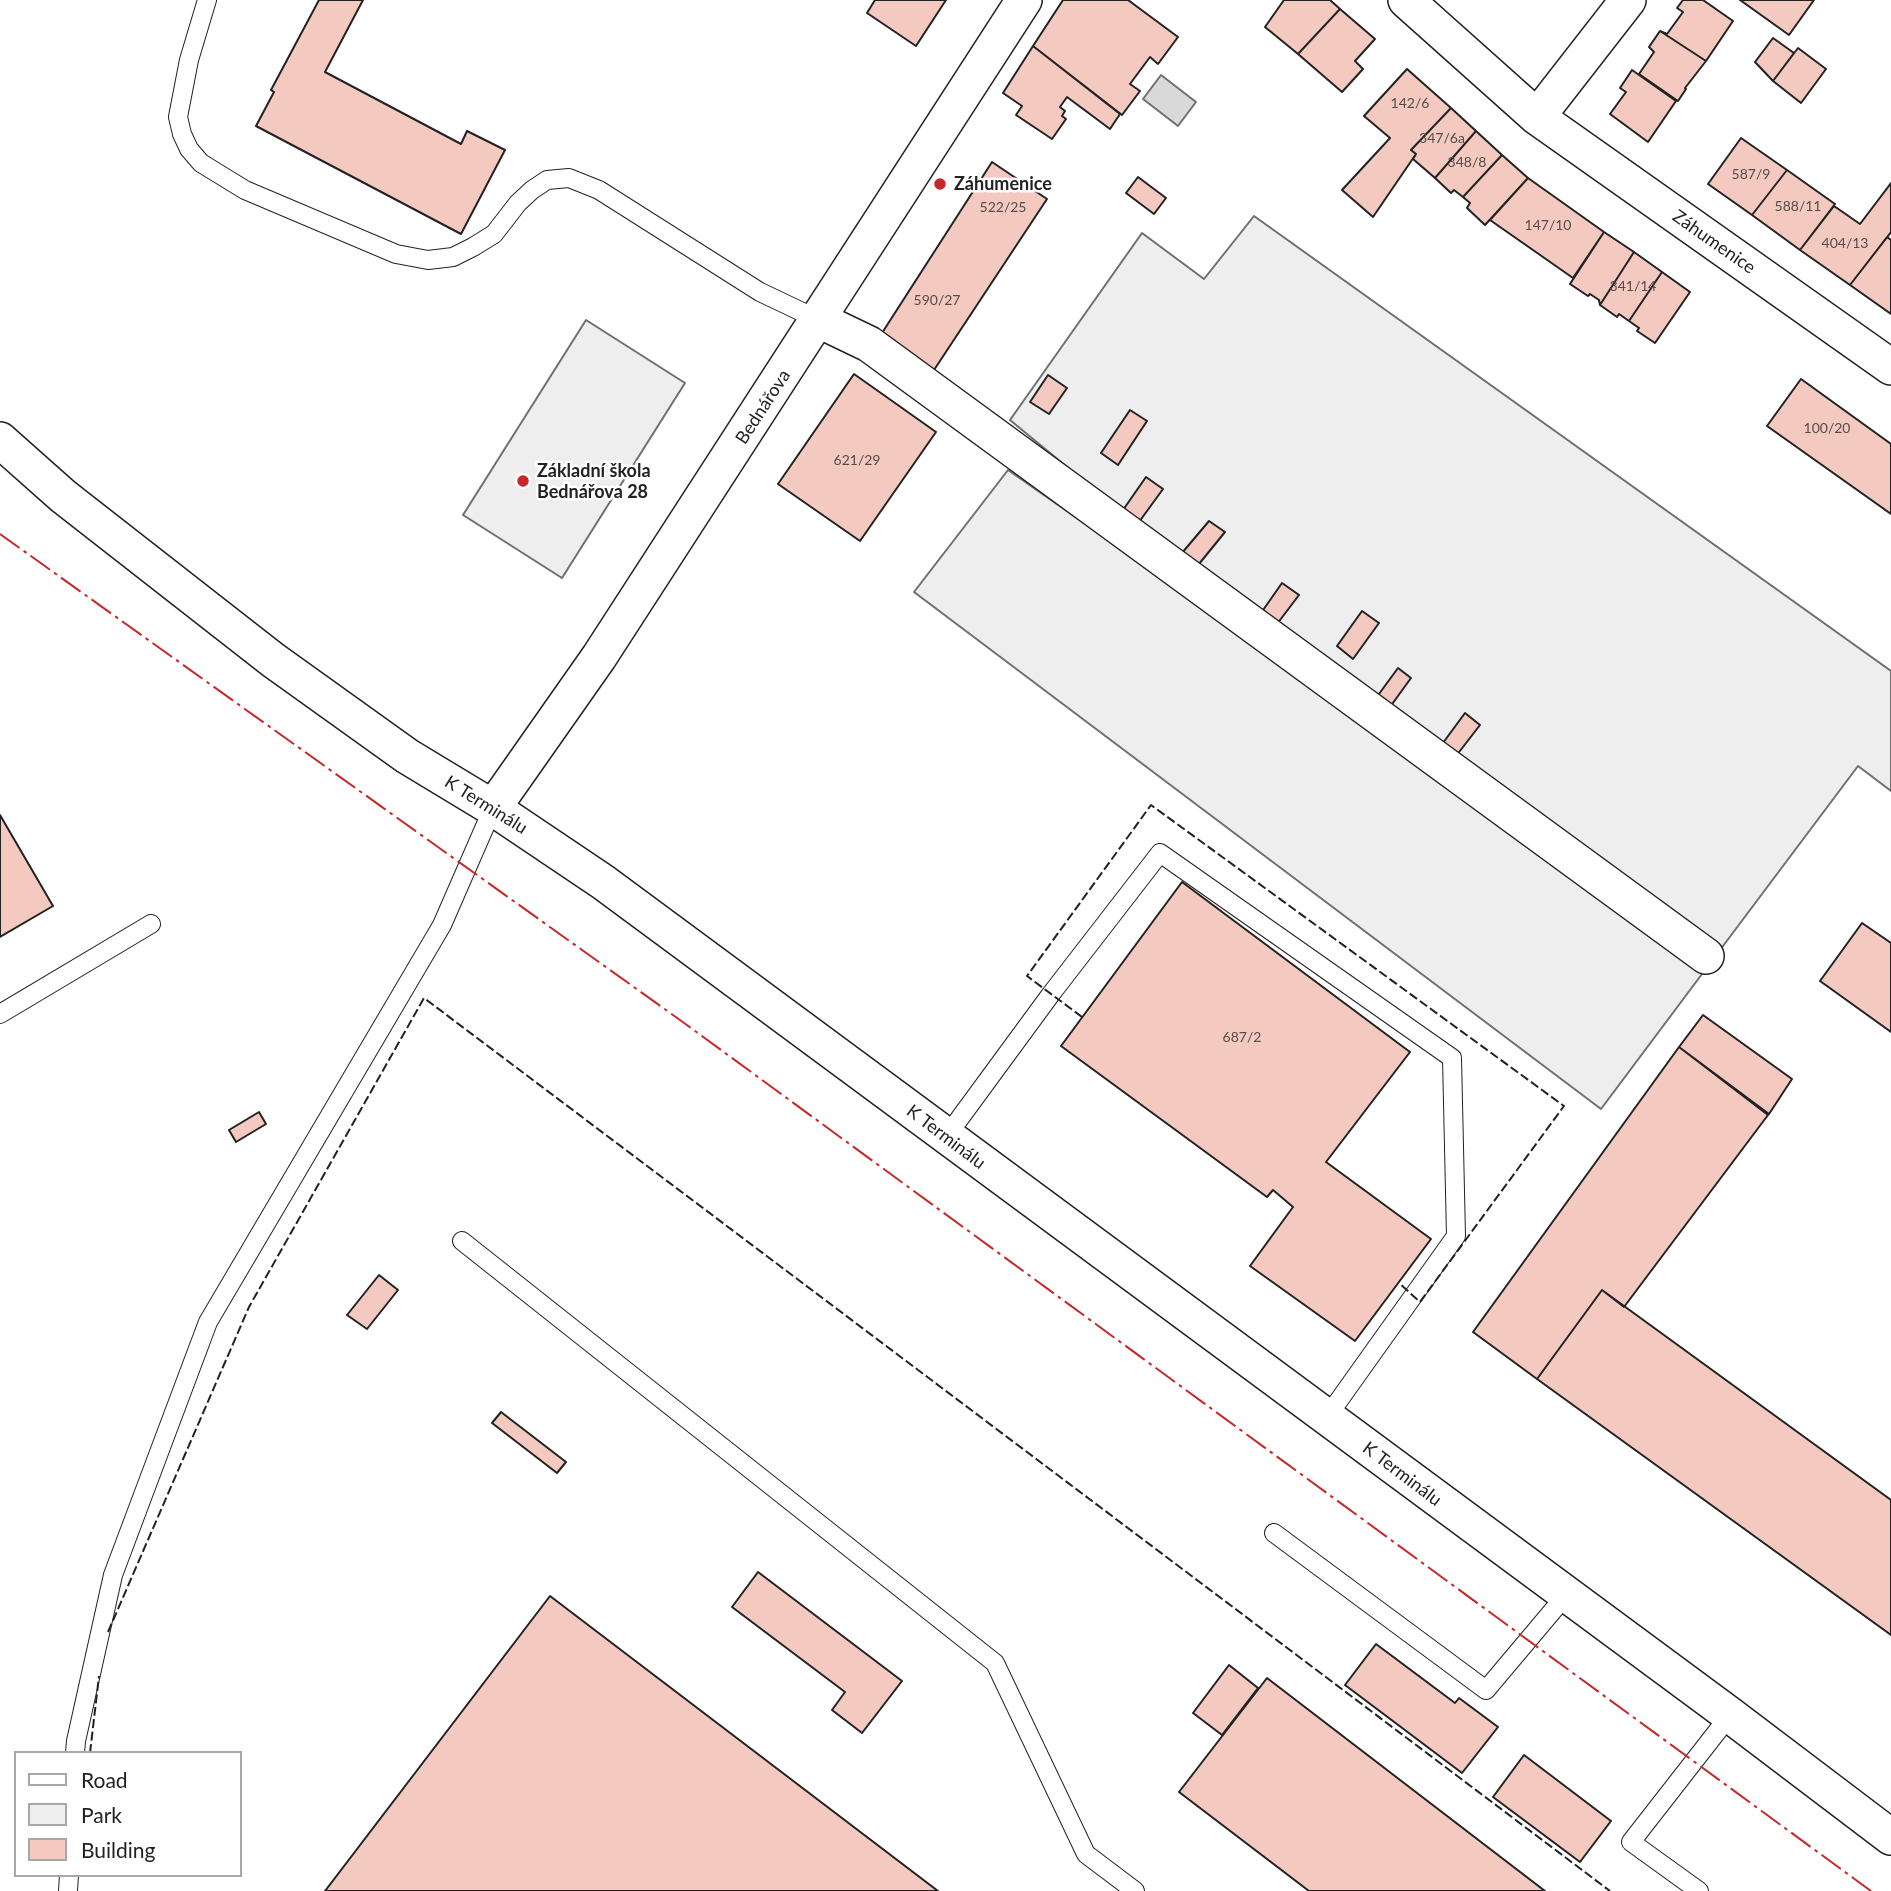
<!DOCTYPE html>
<meta charset="utf-8">
<style>
body{margin:0}
#map{position:relative;width:1891px;height:1891px;overflow:hidden;background:#fff;font-family:Lato,sans-serif}
canvas{display:block}
.legend{position:absolute;left:14px;top:1751px;width:228px;height:126px;box-sizing:border-box;background:#fff;border:2px solid #a7a7a7;margin:0;padding:9px 12px;list-style:none;font-size:21px;color:#222}
.legend li{display:flex;align-items:center;gap:14px;height:35px}
.legend b{width:35px;border:2px solid #a7a7a7}
</style>
<div id="map">
<canvas width="1891" height="1891"></canvas>
<ul class="legend">
<li><b style="height:9px;background:#fff"></b>Road</li>
<li><b style="height:19px;background:#eee"></b>Park</li>
<li><b style="height:19px;background:#f3c9c0"></b>Building</li>
</ul>
</div>
<script>
const c = document.querySelector('canvas').getContext('2d');
c.lineJoin = 'round';
function fill(path, color) {
  c.fillStyle = color;
  c.fill(path, 'evenodd');
}
function strokePath(path, color, width, dash) {
  c.strokeStyle = color;
  c.lineWidth = width;
  c.lineCap = dash ? 'butt' : 'round';
  c.setLineDash(dash || []);
  c.stroke(path);
}
function label(font, color, halo, rows, align = 'center') {
  c.font = font + ' Lato,sans-serif';
  c.lineWidth = 5;
  c.setLineDash([]);
  c.textBaseline = 'middle';
  c.strokeStyle = halo;
  c.fillStyle = color;
  for (const [text, x, y, turn = 0] of rows) {
    c.save();
    c.translate(x, y);
    c.rotate((+turn || 0) * Math.PI / 180);
    c.textAlign = isNaN(turn) ? turn : align;
    if (halo) c.strokeText(text, 0, 0);
    c.fillText(text, 0, 0);
    c.restore();
  }
}
const green = new Path2D(`
 M1254 216 1891 671V791L1858 766 1717 954 1146 532 1010 420 1142 233 1204 279Z
 M586 320 685 383 562 578 463 515Z
 M1008 470 1120 548 1702 974 1601 1109 914 592Z`);
fill(green, '#eee');
strokePath(green, '#6f6f6f', 2);
const water = new Path2D(`
 M1161 75 1196 102 1178 126 1143 99Z`);
fill(water, '#d9d9d9');
strokePath(water, '#6f6f6f', 2);
const building = new Path2D(`
 M319 0H363L325 72 461 144 467 131 505 150 461 234 256 126 274 92 271 90Z
 M875 0H946L916 46 867 13Z
 M1063 0H1128L1178 37 1158 64 1150 57 1130 84 1140 91 1122 115 1033 46Z
 M1284 0H1330L1340 9 1298 54 1265 27Z
 M1683 0H1703L1733 21 1706 61 1660 31 1667 34 1683 12 1677 8Z
 M1740 0H1814L1789 35Z
 M1340 9 1375 39 1355 61 1363 69 1342 92 1298 54Z
 M1660 31 1706 61 1685 88 1686 89 1678 101 1639 74 1654 52 1649 47Z
 M1773 38 1794 53 1773 81 1755 62Z
 M1033 46 1120 114 1110 129 1067 97 1060 107 1065 111 1062 116 1066 119 1052 139 1016 115 1022 106 1003 93Z
 M1798 48 1826 69 1801 103 1773 81Z
 M1407 69 1451 108 1411 150 1416 154 1373 217 1342 190 1390 138 1364 116Z
 M1632 70 1676 101 1648 142 1610 114 1626 92 1620 88Z
 M1451 108 1476 131 1435 178 1413 159 1416 154 1411 150Z
 M1476 131 1502 155 1463 197 1454 190 1451 193 1435 178Z
 M1741 138 1787 170 1752 215 1708 184Z
 M1502 155 1528 178 1485 225 1467 208 1470 203 1463 197Z
 M992 162 1047 199 934 370 882 333Z
 M1787 170 1835 204 1800 250 1752 215Z
 M1138 177 1166 198 1154 214 1126 193Z
 M1528 178 1604 232 1573 278 1490 220Z
 M1891 183V232L1850 285 1800 250 1834 206 1860 224Z
 M1604 232 1634 252 1600 305 1599 300 1590 294 1588 296 1570 284Z
 M1887 237 1891 240V314L1850 285Z
 M1634 252 1662 272 1629 321 1619 314 1617 317 1600 305Z
 M1662 272 1690 292 1655 343 1637 331 1639 328 1629 321Z
 M854 374 936 432 860 541 778 484Z
 M1048 375 1067 388 1049 414 1030 402Z
 M1801 379 1891 444V514L1767 426Z
 M1130 410 1147 421 1118 465 1101 453Z
 M1146 477 1163 489 1139 522 1123 510Z
 M1209 521 1225 532 1199 564 1182 553Z
 M1282 583 1299 595 1277 624 1261 613Z
 M1362 611 1379 623 1353 659 1337 646Z
 M1398 668 1411 678 1390 707 1376 698Z
 M1465 713 1480 725 1456 756 1440 747Z
 M0 815 53 906 0 937Z
 M1182 882 1410 1052 1326 1162 1431 1239 1355 1341 1250 1266 1293 1207 1273 1190 1267 1197 1061 1046Z
 M1862 923 1891 943V1032L1820 981Z
 M1703 1015 1792 1079 1769 1114 1679 1047Z
 M1679 1047 1768 1115 1624 1307 1602 1290 1537 1379 1473 1332Z
 M259 1112 266 1124 236 1142 229 1130Z
 M379 1275 398 1290 367 1329 347 1315Z
 M1602 1290 1891 1500V1635L1537 1379Z
 M501 1412 566 1462 557 1473 492 1423Z
 M758 1572 902 1681 862 1733 832 1710 845 1692 732 1607Z
 M550 1596 938 1891H325Z
 M1376 1644 1455 1703 1459 1698 1498 1727 1462 1773 1345 1685Z
 M1229 1665 1258 1688 1222 1735 1193 1713Z
 M1267 1678 1545 1891H1309L1179 1792Z
 M1524 1755 1611 1821 1580 1862 1493 1797Z`);
fill(building, '#f3c9c0');
strokePath(building, '#222', 2);
const service = new Path2D(`
 M207 0 189 60 178 117 182 134 189 149 201 163 245 190 396 254 428 260 453 257 473 247 494 234 518 203 532 190 547 180 569 178 599 190 760 292 819 320
 M0 1014 151 924
 M946 1137 1051 994 1160 853 1452 1058 1456 1236 1327 1417
 M462 1241 995 1663 1086 1854 1135 1891
 M1274 1533 1486 1690 1566 1595
 M75 1753 76 1741 113 1575 208 1322 442 925 493 808
 M68 1891 69 1875
 M1699 1891 1631 1842 1730 1715`);
const minor = new Path2D(`
 M1406 0 1537 117 1891 367
 M1537 117 1628 0
 M819 320 869 344 1706 956
 M0 440 63 496 273 660 407 756 493 808 603 882 1730 1715 1891 1837
 M493 808 599 657 1024 0`);
strokePath(service, '#222', 20);
strokePath(minor, '#222', 38);
strokePath(service, '#fff', 18);
strokePath(minor, '#fff', 35);
strokePath(new Path2D(`
 M1082 1017 1027 976 1151 805 1564 1106 1420 1302 1399 1283
 M108 1632 249 1307 424 998 1610 1891
 M90 1753 99 1676`), '#222', 2, [9, 3.5]);
strokePath(new Path2D(`
 M0 534 680 1020 1871 1891`), '#c62828', 2, [24, 5, 3.5, 5]);
for (const [x, y, r, color] of [
 [940,184,7,"#c62828"],
 [523,481,7,"#c62828"]
]) {
  const dot = new Path2D();
  dot.arc(x, y, r, 0, 2 * Math.PI);
  c.fillStyle = color;
  c.fill(dot);
  strokePath(dot, '#fff', 2.5);
}
label('14px', '#564c4a', null, [
 ["142/6",1410,103],
 ["347/6a",1442,138],
 ["348/8",1467,162],
 ["587/9",1751,174],
 ["588/11",1798,206],
 ["522/25",1003,207],
 ["147/10",1548,225],
 ["404/13",1845,243],
 ["341/14",1633,286],
 ["590/27",937,300],
 ["100/20",1827,428],
 ["621/29",857,460],
 ["687/2",1242,1037]
]);
label('bold 18px', '#222', '#fff', [
 ["Záhumenice",954,184],
 ["Základní škola",537,471],
 ["Bednářova 28",537,492]
], 'left');
label('18px', '#222', '#fff', [
 ["Záhumenice",1714,242,35],
 ["Bednářova",763,407,-57],
 ["K Terminálu",486,805,32],
 ["K Terminálu",946,1137,37],
 ["K Terminálu",1402,1474,37]
]);
</script>
